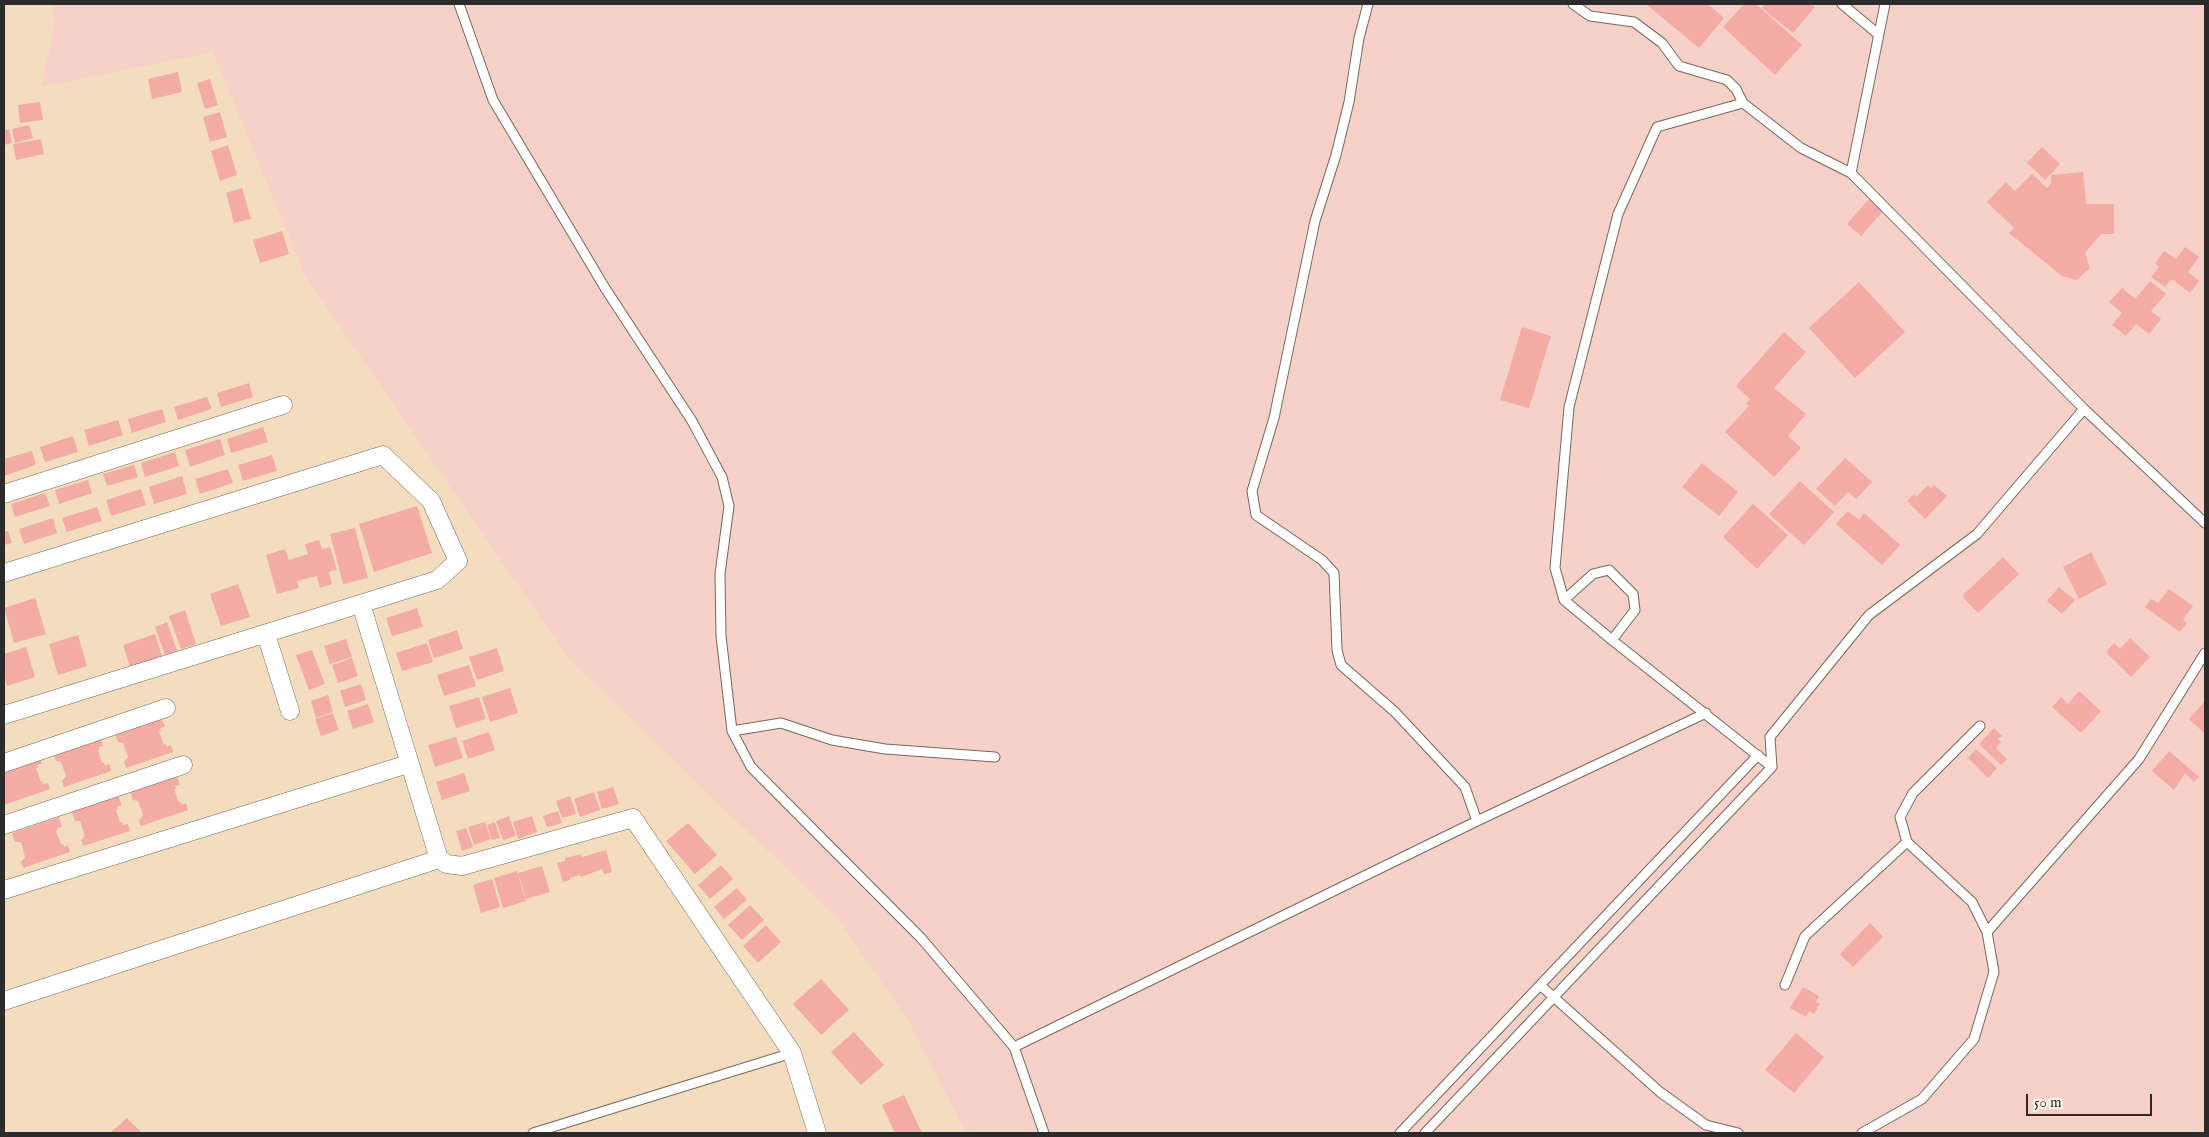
<!DOCTYPE html>
<style>
body{margin:0}
#map{position:relative;width:2209px;height:1137px;overflow:hidden;background:#f3ddbe;font-family:"IM FELL English",serif}
canvas{display:block}
.frame{position:absolute;inset:0;border:5px solid #2b2b2b;pointer-events:none}
.scale{position:absolute;left:2026px;top:1094px;width:126px;height:22px;box-sizing:border-box;border:2px solid #2b2b2b;border-top:0;padding-left:6px;font-size:15px;line-height:18px;white-space:nowrap;color:#2b2b2b;-webkit-text-stroke:4px #fbf7ec;paint-order:stroke}
</style>
<div id="map">
<canvas width="2209" height="1137"></canvas>
<div class="frame"></div>
<div class="scale">50 m</div>
</div>
<script>
const c = document.querySelector('canvas').getContext('2d');
c.lineJoin = 'round';
function fill(path, color) {
  c.fillStyle = color;
  c.fill(path, 'evenodd');
}
function strokePath(path, color, width, dash) {
  c.strokeStyle = color;
  c.lineWidth = width;
  c.lineCap = dash ? 'butt' : 'round';
  c.setLineDash(dash || []);
  c.stroke(path);
}
fill(new Path2D(`
 M53 4H2205V1133H966L909 1022 838 919 569 659 305 276 213 52 41 87 55 24Z`), '#f7d1c8');
fill(new Path2D(`
 M1646 4H1708L1724 18 1699 48Z
 M1744 4H1756L1802 45 1775 75 1723 27Z
 M1765 4H1812L1815 7 1793 33 1762 8Z
 M178 72 182 92 152 99 148 79Z
 M210 79 218 105 205 109 197 83Z
 M40 102 43 120 20 123 18 105Z
 M220 112 227 137 210 142 203 117Z
 M29 125 33 138 15 143 12 129Z
 M9 129 12 143 4 145V130Z
 M41 139 44 154 16 160 13 144Z
 M228 145 237 175 220 181 211 151Z
 M2042 147 2060 164 2045 180 2027 163Z
 M2083 172 2086 204H2114V234H2101L2085 253 2090 268 2077 280 2062 276 2009 233 2014 228 1987 202 2006 182 2015 191 2032 174 2047 188 2051 183V175Z
 M242 188 251 219 234 223 226 193Z
 M1870 198 1884 210 1861 236 1847 224Z
 M282 231 289 254 260 263 253 240Z
 M2185 247 2199 257 2188 272 2199 281 2190 293 2173 280H2171L2165 287 2151 277 2159 267 2155 264 2164 251 2176 259Z
 M2150 281 2166 294 2151 311 2161 319 2149 334 2136 324 2126 336 2112 325 2122 313 2109 302 2122 288 2135 299Z
 M1859 282 1905 332 1855 378 1809 328Z
 M1522 327 1551 336 1529 408 1500 400Z
 M1784 332 1806 352 1774 388 1806 414 1788 436 1801 448 1774 477 1725 432 1749 406 1746 404 1750 399 1736 386Z
 M249 383 253 397 221 407 217 393Z
 M207 397 212 409 178 420 174 407Z
 M162 409 166 422 132 433 128 419Z
 M118 420 123 435 89 446 84 430Z
 M263 427 268 442 231 453 227 439Z
 M73 436 78 452 45 462 40 447Z
 M220 439 225 455 190 467 185 450Z
 M32 451 36 465 4 476V459Z
 M175 452 179 466 145 477 141 463Z
 M272 455 277 471 243 481 238 465Z
 M1845 458 1872 482 1856 499 1848 492 1835 506 1816 489Z
 M1702 463 1738 492 1719 516 1682 487Z
 M134 465 138 477 107 486 103 474Z
 M228 469 233 483 200 494 195 479Z
 M182 476 187 494 154 504 149 487Z
 M88 480 92 493 59 504 55 490Z
 M1800 481 1834 512 1804 545 1769 514Z
 M1928 485 1931 488 1934 485 1947 496 1925 519 1907 501 1914 494 1916 497Z
 M141 489 146 505 111 516 106 500Z
 M45 493 50 506 15 517 11 504Z
 M1753 504 1788 535 1757 569 1723 537Z
 M417 506 432 553 374 572 359 524Z
 M97 507 102 521 67 532 62 518Z
 M1848 511 1859 520 1864 513 1900 545 1882 565 1836 524Z
 M53 518 57 533 24 544 19 529Z
 M355 528 368 578 343 584 330 534Z
 M8 531 12 543 4 545V532Z
 M319 540 322 549 330 547 337 570 329 572 332 584 320 588 317 576 297 581 299 588 277 594 266 555 285 549 289 560 308 554 305 544Z
 M2091 552 2107 584 2079 599 2063 567Z
 M2003 557 2019 574 1978 613 1962 596Z
 M238 584 250 617 221 626 210 594Z
 M2059 587 2075 600 2062 614 2047 601Z
 M2169 589 2193 606 2183 619 2187 623 2180 632 2145 607 2151 599 2158 603Z
 M35 598 46 634 14 643 4 608Z
 M417 608 423 627 392 636 386 618Z
 M185 610 196 644 181 649 169 616Z
 M167 622 179 656 167 660 155 627Z
 M457 630 463 649 434 658 428 640Z
 M155 634 163 659 131 670 123 645Z
 M78 635 87 666 58 675 49 644Z
 M2130 638 2150 657 2131 677 2106 652 2114 643 2120 649Z
 M346 639 352 657 330 664 324 646Z
 M427 643 433 662 402 671 396 653Z
 M26 647 35 677 7 686 4 674V654Z
 M497 648 504 671 477 680 469 657Z
 M312 650 325 684 309 690 296 655Z
 M352 658 358 676 338 683 332 665Z
 M469 665 476 686 444 696 437 675Z
 M361 684 366 700 345 707 340 691Z
 M510 688 518 713 490 722 482 697Z
 M2079 691 2101 711 2081 733 2052 707 2061 697 2068 704Z
 M328 695 333 712 316 718 311 701Z
 M479 697 486 719 456 728 449 706Z
 M2205 701V734L2189 719Z
 M368 704 374 722 353 729 347 711Z
 M333 713 339 730 321 736 315 719Z
 M161 718 165 727 160 728 161 731 159 732 164 745 166 744 167 747 171 745 173 752 126 768 124 762 128 757 123 743 118 742 115 733Z
 M1994 728 2002 736 1998 739 2001 742 1996 748 2007 759 2001 765 1979 744Z
 M489 732 495 750 468 759 462 741Z
 M100 736 103 746 99 747V750H98L102 763H104L105 766 109 764 111 771 64 787 62 781 66 776 61 762 56 761 53 752Z
 M456 737 463 758 435 767 428 745Z
 M1976 749 1997 768 1988 778 1968 758Z
 M2169 751 2199 777 2194 782 2185 773 2174 790 2152 771Z
 M39 755 42 764 37 765 38 768H36L41 782 43 781V784L48 783 50 789 4 805V766Z
 M464 773 470 791 442 800 436 782Z
 M177 776 180 785 175 786 176 789H174L179 803 181 802 182 805 186 803 188 810 141 826 139 820 143 815 138 801 133 800 130 791Z
 M613 787 619 804 602 809 597 792Z
 M594 792 600 810 580 817 574 799Z
 M118 796 122 805 117 807 118 809 116 810 120 823 122 822 123 825 128 824 130 831 83 846 81 840 85 836 80 821H75L72 812Z
 M570 796 576 814 562 818 556 801Z
 M558 811 562 823 547 827 543 816Z
 M509 816 516 836 503 840 496 821Z
 M532 816 537 832 518 839 513 822Z
 M59 817 62 827 57 828 58 830 56 831 61 844H63L64 847 68 845 70 852 23 868 21 862 25 857 21 842H15L12 833Z
 M485 822 491 839 474 845 468 827Z
 M495 822 500 838 492 840 487 825Z
 M688 823 717 855 695 874 666 841Z
 M466 828 473 847 462 851 456 831Z
 M606 850 612 872 604 874 602 869 581 877 580 875 570 878V880L563 882 557 863 565 861V858L581 854 582 857Z
 M721 865 733 879 710 899 698 885Z
 M542 866 550 892 526 899 518 873Z
 M517 871 526 901 503 908 494 878Z
 M492 879 500 907 481 913 473 885Z
 M737 888 747 900 724 919 714 907Z
 M750 905 764 920 742 940 728 925Z
 M1870 923 1883 937 1853 967 1840 954Z
 M766 925 781 942 758 963 743 946Z
 M821 979 849 1010 821 1035 793 1004Z
 M1803 987 1819 996 1816 1002 1820 1004 1814 1014 1809 1011 1806 1017 1790 1008Z
 M854 1032 884 1065 861 1085 831 1052Z
 M1796 1033 1824 1057 1794 1093 1765 1070Z
 M904 1095 922 1133H895L882 1105Z
 M127 1118 142 1133H110Z`), '#f3aca5');
const lane = new Path2D(`
 M459 4 493 100 605 288 692 421 722 477 729 506 720 574 721 636 732 731 751 767 921 938 1014 1047
 M1368 4 1359 38 1349 102 1336 155 1315 221 1274 418 1252 491 1256 515 1322 560 1334 573 1337 650 1341 665 1395 712 1465 787 1477 821
 M1573 4 1590 16 1634 22 1662 43 1679 66 1727 80 1736 89 1743 103
 M1842 4 1878 34
 M1851 173 1885 4
 M1564 600 1593 574 1609 570 1633 594 1635 610 1612 640
 M732 731 781 723 832 740 885 749 995 757
 M1772 767 1612 640 1564 600 1555 568 1569 407 1618 214 1657 127 1743 103 1801 148 1851 173 2084 409 2205 523
 M1987 932 2139 759 2205 653
 M1540 985 1660 1092 1706 1125 1738 1133
 M1785 985 1805 936 1907 842
 M533 1133 792 1053
 M1044 1133 1014 1047 1477 821 1706 713
 M1400 1133 1758 755
 M1425 1133 1772 767 1770 737 1869 615 1977 534 2084 409
 M1862 1133 1922 1099 1974 1039 1994 972 1987 932 1972 902 1907 842 1900 817 1913 793 1980 726`);
const street = new Path2D(`
 M4 494 283 405
 M4 573 383 455 431 501 458 561 437 580 4 715
 M361 604 439 859 447 864 462 866 633 818 792 1053 817 1133
 M266 634 290 711
 M4 763 166 708
 M4 825 183 765
 M4 890 408 764
 M4 1001 439 859`);
strokePath(lane, '#71695e', 11);
strokePath(street, '#71695e', 19);
strokePath(lane, '#fff', 9);
strokePath(street, '#fff', 18);
</script>
